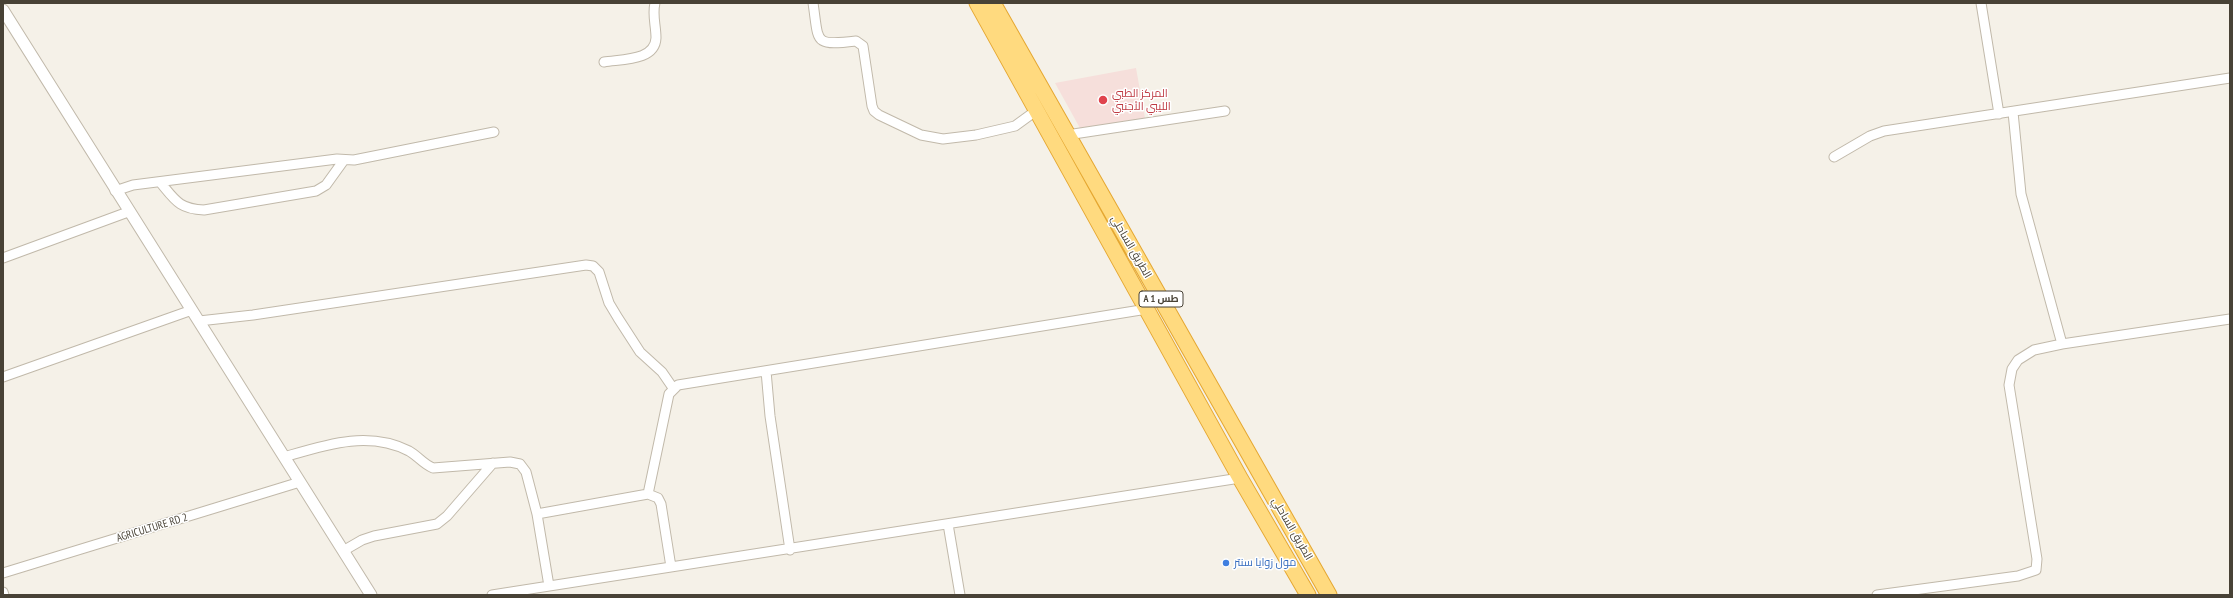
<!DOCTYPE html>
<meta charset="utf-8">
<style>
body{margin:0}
#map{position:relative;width:2233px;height:598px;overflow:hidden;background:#f5f1e8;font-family:"PT Sans Narrow",sans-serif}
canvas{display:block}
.frame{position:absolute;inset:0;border:4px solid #484236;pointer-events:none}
</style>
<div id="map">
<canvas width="2233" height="598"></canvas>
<div class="frame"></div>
</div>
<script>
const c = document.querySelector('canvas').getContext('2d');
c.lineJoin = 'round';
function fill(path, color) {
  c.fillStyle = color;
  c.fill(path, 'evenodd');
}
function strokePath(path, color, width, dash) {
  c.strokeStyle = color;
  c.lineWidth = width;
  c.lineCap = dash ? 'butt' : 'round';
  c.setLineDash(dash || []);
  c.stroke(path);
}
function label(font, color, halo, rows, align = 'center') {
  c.font = font + ' "PT Sans Narrow",Cairo,sans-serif';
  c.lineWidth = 3;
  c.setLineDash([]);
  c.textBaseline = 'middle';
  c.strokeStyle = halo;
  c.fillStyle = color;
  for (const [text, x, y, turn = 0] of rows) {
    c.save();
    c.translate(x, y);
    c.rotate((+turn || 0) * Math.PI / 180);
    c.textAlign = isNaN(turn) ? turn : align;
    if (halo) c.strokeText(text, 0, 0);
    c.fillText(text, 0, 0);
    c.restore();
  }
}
fill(new Path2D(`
 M1136 68 1145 118 1081 130 1055 83Z`), '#f6dfdb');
const minor = new Path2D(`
 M813 3C819 43 813 46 856 41L863 46 872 106 874 111 879 115 921 135 943 139 976 135 1015 126 1037 110
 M1981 3 1999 114
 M604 62C622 59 655 61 656 38 656 25 652 15 655 3
 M2013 112 2021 194 2062 344
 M1067 135 1225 111
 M1834 157 1870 136 1884 131 2230 78
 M160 182C175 200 179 209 204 210L316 191 326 185 344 160
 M115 191 133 185 337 159 354 160 494 132
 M3 258 128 212
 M199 321 253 315 586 265 593 266 599 272 609 303 618 318 640 352 662 372 673 388
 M766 371 770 416 790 550
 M3 377 192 310
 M284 457C325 445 368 430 409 451 418 456 423 464 433 468L510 462 520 464 526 472 537 514 549 586
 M648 494 669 394 678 385 1147 309
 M537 514 648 494 658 498 661 504 671 567
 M948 524 960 595
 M343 551 362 540 374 536 437 524 447 516 493 463
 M3 573 300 482
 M3 592 4 595
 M492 595 1240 478
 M1877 595 2018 576 2036 570 2037 559 2009 385 2012 369 2018 360 2034 350 2062 344 2230 319`);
const tertiary = new Path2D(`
 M3 10 371 595`);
const trunk = new Path2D(`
 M977 3 1240 478 1308 595
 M993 3 1329 595`);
strokePath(minor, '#c1b9aa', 11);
strokePath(tertiary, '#c1b9aa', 13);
strokePath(trunk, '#e5a731', 17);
strokePath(minor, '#fff', 9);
strokePath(tertiary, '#fff', 11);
strokePath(trunk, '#ffda7f', 15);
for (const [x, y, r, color] of [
 [1103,100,5,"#e0444e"],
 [1226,563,4,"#3f7fe0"]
]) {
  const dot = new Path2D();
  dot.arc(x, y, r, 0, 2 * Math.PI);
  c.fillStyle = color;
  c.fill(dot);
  strokePath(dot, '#fff', 1.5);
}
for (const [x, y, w] of [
 [1161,299,44]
]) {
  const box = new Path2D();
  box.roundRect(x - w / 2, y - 8, w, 16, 3);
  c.fillStyle = '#fff';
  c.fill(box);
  strokePath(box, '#484236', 1);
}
label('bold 10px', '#484236', null, [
 ["A 1 طس",1161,299]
]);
label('11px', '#be3a42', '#fff', [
 ["المركز الطبي",1112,94],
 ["الليبي الأجنبي",1112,107]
], 'left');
label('11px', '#484236', '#fff', [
 ["الطريق الساحلي",1131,247,60],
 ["AGRICULTURE RD 2",152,528,-17],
 ["الطريق الساحلي",1292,529,60]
]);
label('11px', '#366cbe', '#fff', [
 ["مول زوايا سنتر",1234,563]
], 'left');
</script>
